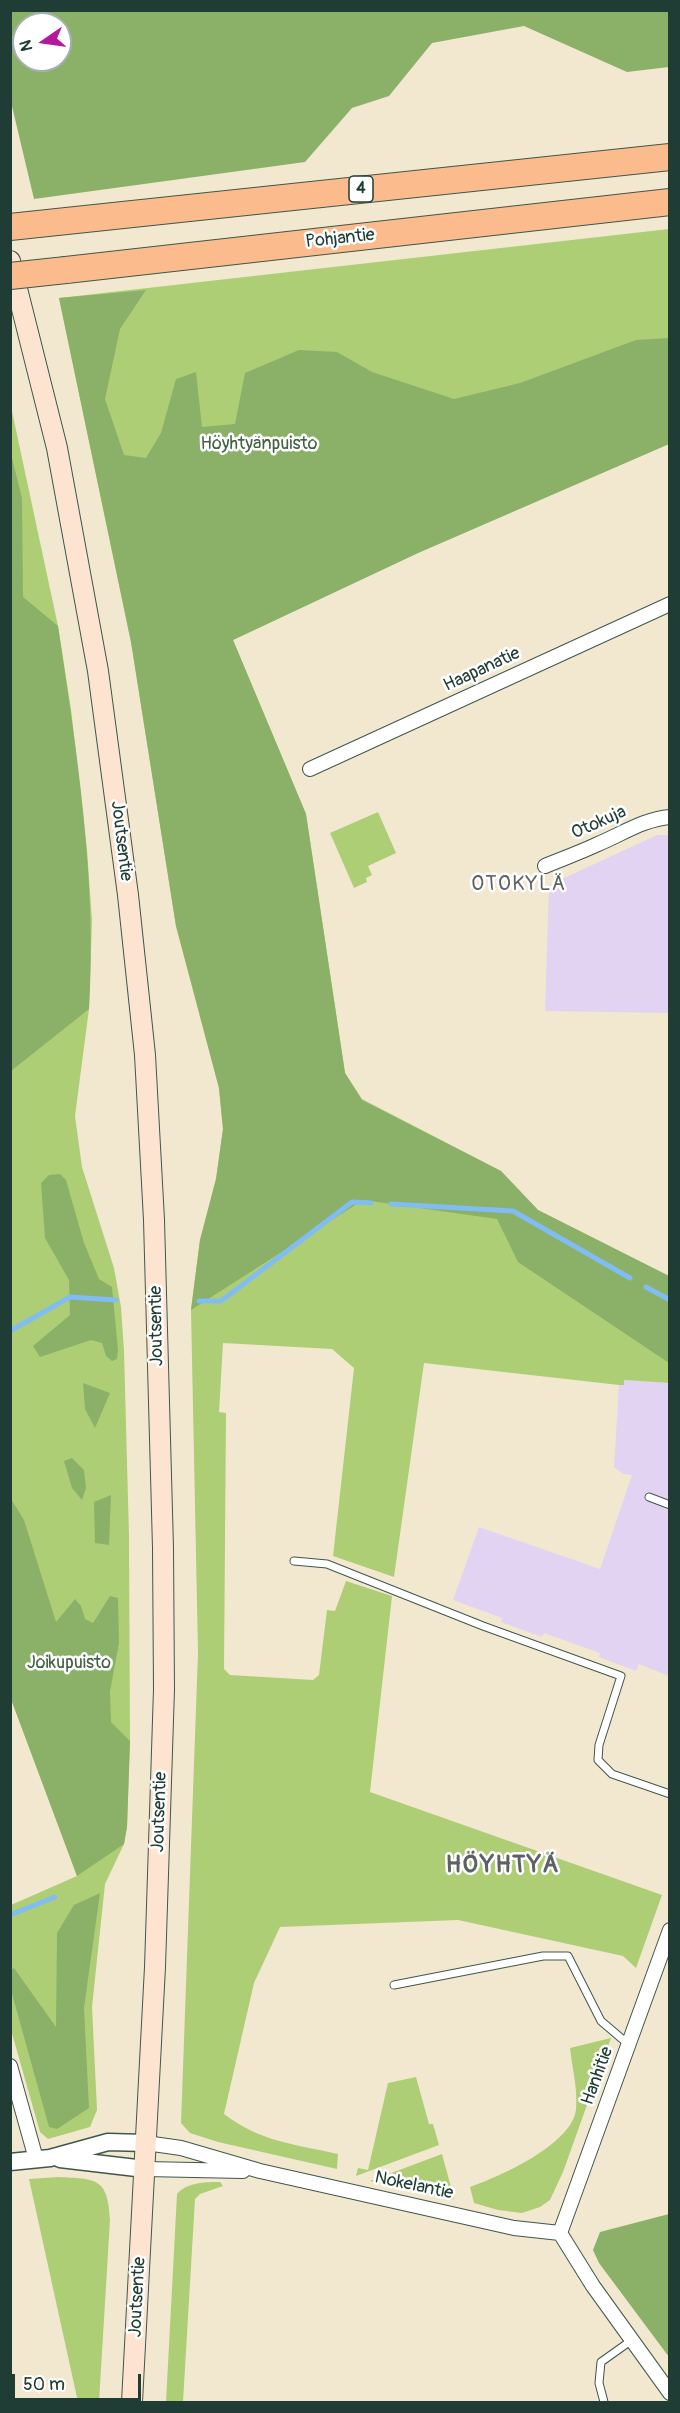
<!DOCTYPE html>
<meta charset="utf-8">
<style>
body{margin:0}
#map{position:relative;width:680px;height:2413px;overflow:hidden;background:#f2e8d0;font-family:Pangolin,sans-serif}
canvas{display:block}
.frame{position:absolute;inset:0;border:12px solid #1f3d34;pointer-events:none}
.north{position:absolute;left:12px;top:12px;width:60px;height:60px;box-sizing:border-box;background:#fff;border:2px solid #a5b1ae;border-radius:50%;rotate:257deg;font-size:16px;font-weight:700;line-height:24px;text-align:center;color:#1f3d34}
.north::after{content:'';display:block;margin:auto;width:21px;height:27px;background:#b5179e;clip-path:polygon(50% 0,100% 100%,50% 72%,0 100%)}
.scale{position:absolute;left:12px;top:2374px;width:129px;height:27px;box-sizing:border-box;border:3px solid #1f3d34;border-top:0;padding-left:8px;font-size:18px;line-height:21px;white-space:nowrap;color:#1f3d34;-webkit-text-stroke:4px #fff;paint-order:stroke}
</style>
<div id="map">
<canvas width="680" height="2413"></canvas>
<div class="frame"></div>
<div class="north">N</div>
<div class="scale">50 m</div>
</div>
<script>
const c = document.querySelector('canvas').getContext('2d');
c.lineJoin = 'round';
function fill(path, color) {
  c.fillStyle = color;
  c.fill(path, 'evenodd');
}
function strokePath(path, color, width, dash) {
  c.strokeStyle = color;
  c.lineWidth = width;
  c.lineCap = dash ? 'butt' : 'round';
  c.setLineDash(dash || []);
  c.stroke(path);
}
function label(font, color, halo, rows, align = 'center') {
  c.font = font + ' Pangolin,sans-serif';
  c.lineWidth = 5;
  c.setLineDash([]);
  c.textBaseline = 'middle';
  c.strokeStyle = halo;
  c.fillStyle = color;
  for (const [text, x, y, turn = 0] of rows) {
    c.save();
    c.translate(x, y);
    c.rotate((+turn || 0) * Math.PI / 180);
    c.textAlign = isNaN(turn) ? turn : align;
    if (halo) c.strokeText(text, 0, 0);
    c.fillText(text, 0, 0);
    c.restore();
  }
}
fill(new Path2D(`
 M657 835H669V1013L545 1011 549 885Z
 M624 1380 669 1383V1676L639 1664 636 1671 599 1657 600 1653 544 1633 542 1637 501 1622 502 1618 453 1600 479 1527 600 1569 632 1475 623 1474 614 1467 619 1385H623Z`), '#e3d3f2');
fill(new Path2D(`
 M669 229V444L418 553 233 640 306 814 345 1073 362 1099 501 1171 538 1210 669 1276V1383L624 1380V1385H619L424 1363 394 1577 333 1556 354 1368 332 1349 223 1343 219 1412 226 1413 224 1669 230 1675 313 1680 319 1675 327 1610 335 1611 346 1581 392 1596 370 1792 662 1895 636 1968 623 1956 458 1920 280 1927 254 1983 224 2114C261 2142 294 2144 338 2154L337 2169 218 2142 190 2133 181 2123 198 1653 191 1310 200 1240 216 1179 223 1129 219 1088 176 926 131 642 59 298Z
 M10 402 58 626 71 709 87 850 92 920 89 1009 75 1116 82 1167 114 1268 121 1307 124 1351 129 1536 130 1741 127 1827 124 1844 105 1884 92 2007 97 2110 90 2127 48 2139 40 2132 11 2030V1905L77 1876 11 1699Z
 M378 812 396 853 368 866 372 875 366 878 367 882 354 888 330 833Z
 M611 2038 563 2172 550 2200 540 2207 522 2213 498 2210 474 2203 470 2187C499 2177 573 2144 576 2109 578 2089 572 2067 570 2048Z
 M416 2077 429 2124H433L439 2145 356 2176 358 2168 368 2170 388 2083Z
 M442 2154 454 2198 452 2200 370 2181Z
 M58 2177C96 2179 108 2177 110 2220L99 2402H78L29 2179Z
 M220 2182 223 2186 200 2194 195 2199 183 2402H166L177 2194C187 2182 206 2182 220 2182Z`), '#aece76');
fill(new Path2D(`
 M10 11H669V67L627 72 524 26 432 43 389 96 352 108 305 162 34 199 11 102ZM24 24H60V60H24Z
 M146 290 120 329 105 399 124 455 146 458 161 433 176 379 196 372 202 427 235 424 245 373 299 350 337 352 372 372 454 399 520 383 636 340 669 338V444L418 553 233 640 306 814 345 1073 362 1100 501 1171 538 1210 669 1276V1363L518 1262 497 1219 363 1200 191 1310 200 1240 216 1179 223 1129 219 1088 176 926 131 642 59 298Z
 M11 454 22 498 23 597 58 626C77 753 97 880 89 1009L11 1071Z
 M60 1174 66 1180 84 1243 99 1279 112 1287 118 1350 117 1359 112 1361 106 1356 102 1343 91 1340 40 1357 33 1346 70 1315 69 1280 45 1238 41 1183 49 1175Z
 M83 1383 110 1393 95 1428 85 1409Z
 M72 1458 84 1470 86 1488 82 1500 72 1488 64 1461Z
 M111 1495 109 1545 95 1543 94 1502Z
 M11 1499 24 1520 56 1622 75 1599 81 1606 85 1619 93 1623 110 1596 118 1598 119 1643 110 1691 111 1722 130 1741 127 1827 124 1844 77 1876 11 1699Z
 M100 1893 84 2008 89 2108 57 2129 49 2127 11 1990V1970L14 1968 56 2027 57 1933 74 1905Z
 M669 2214H670L669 2357 599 2263 593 2250 600 2232Z`), '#8ab167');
strokePath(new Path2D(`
 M391 1204 513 1211 630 1278
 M646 1287 670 1300
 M199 1301H221L352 1202 371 1203
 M10 1331 70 1297 116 1300
 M10 1915 55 1897`), '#81bcf3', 5);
const service = new Path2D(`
 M649 1497 670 1505
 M294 1561 327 1564 483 1626 621 1676 599 1745 598 1760 612 1774 670 1794
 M394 1985 543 1956H568L601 2021 628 2044
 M604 2402 599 2383 601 2362 632 2340`);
const minor = new Path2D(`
 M310 769 670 604
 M545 866C562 859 581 852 598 844 622 834 644 819 670 817
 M10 2066 36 2159
 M146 2143 181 2148 260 2171 514 2228 560 2233
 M145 2169 243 2171
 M560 2233 670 1930
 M560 2233 593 2286 670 2393`);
const tertiary = new Path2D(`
 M60 2159 145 2169
 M10 2162 50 2158 108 2142 146 2143`);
const secondary = new Path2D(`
 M10 261 57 448 98 671 128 895 145 1055 154 1220 163 1548 164 1689 155 1967 132 2402`);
const motorway = new Path2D(`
 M10 227 670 157
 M66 270 670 202`);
strokePath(service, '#3f574b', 9);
strokePath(minor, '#3f574b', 16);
strokePath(tertiary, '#3f574b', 19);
strokePath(secondary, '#3f574b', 22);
strokePath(motorway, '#3f574b', 28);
strokePath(service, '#fff', 7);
strokePath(minor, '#fff', 14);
strokePath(tertiary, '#fff', 16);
strokePath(secondary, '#fde4d1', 20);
strokePath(motorway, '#fbbb8c', 26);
const motorwayBridge = new Path2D(`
 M10 276 66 270`);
strokePath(motorwayBridge, '#3f574b', 28, []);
strokePath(motorwayBridge, '#fbbb8c', 26);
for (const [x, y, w] of [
 [361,189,24]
]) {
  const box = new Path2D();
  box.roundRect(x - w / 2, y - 13, w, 26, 4.5);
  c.fillStyle = '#fff';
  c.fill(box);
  strokePath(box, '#1f3d34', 1.5);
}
label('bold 16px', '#1f3d34', null, [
 ["4",361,189]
]);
label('18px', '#1f3d34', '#fff', [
 ["Pohjantie",340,239,-6],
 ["Haapanatie",482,670,-25],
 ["Otokuja",599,823,-24],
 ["Joutsentie",121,841,83],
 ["Joutsentie",157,1326,-91],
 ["Joutsentie",160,1812,-88],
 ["Hanhitie",598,2076,-70],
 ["Nokelantie",414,2186,12],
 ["Joutsentie",138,2297,-87]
]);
label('18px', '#436144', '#fff', [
 ["Höyhtyänpuisto",259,444],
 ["Joikupuisto",69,1663]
]);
c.letterSpacing = '1.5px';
label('20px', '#5d6163', '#fff', [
 ["OTOKYLÄ",519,885]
]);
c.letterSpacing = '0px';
c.letterSpacing = '1.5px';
label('bold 24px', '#5d6163', '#fff', [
 ["HÖYHTYÄ",503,1866]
]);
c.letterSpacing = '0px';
</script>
